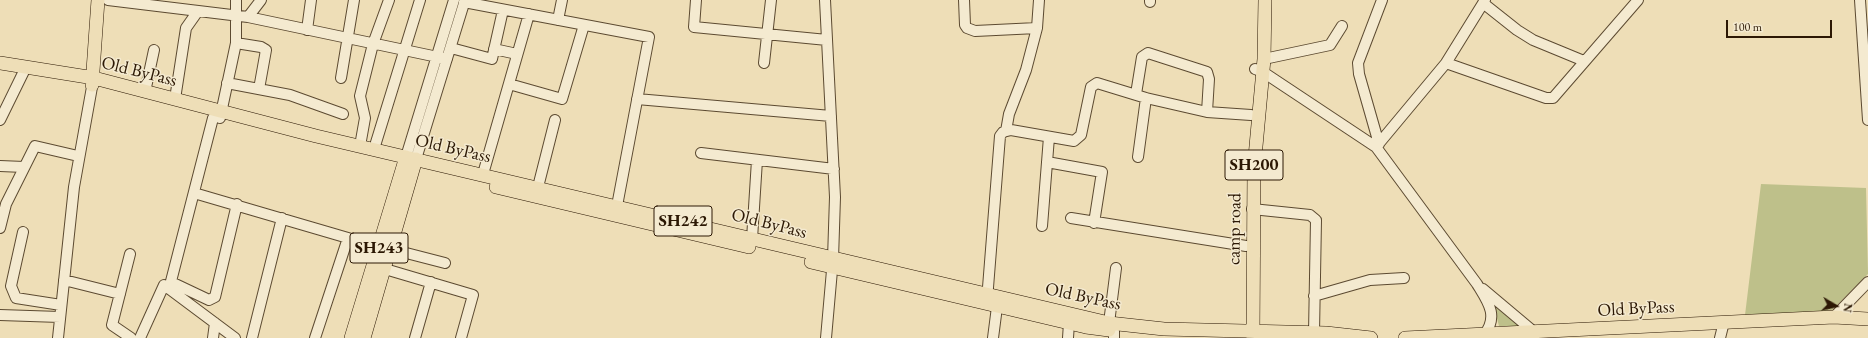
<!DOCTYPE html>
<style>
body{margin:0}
#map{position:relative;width:1868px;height:338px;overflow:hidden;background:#eedeb7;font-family:"EB Garamond",serif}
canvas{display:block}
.north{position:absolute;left:1816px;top:286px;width:40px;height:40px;-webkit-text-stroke:3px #f4ead0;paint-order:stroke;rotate:99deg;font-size:11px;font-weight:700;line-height:16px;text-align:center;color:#2c1804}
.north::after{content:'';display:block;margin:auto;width:14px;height:18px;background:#2c1804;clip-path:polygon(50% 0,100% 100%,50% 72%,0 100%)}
.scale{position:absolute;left:1726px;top:20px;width:106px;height:18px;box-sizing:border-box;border:2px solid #2c1804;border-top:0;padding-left:5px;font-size:12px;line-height:14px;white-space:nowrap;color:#2c1804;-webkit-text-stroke:3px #f4ead0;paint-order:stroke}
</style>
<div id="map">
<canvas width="1868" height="338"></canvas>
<div class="north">N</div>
<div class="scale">100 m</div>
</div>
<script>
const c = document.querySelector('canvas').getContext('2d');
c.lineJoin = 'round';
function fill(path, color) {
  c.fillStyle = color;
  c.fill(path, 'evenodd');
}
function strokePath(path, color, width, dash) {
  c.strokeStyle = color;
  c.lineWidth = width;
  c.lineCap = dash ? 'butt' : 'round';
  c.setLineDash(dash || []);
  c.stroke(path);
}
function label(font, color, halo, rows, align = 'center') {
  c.font = font + ' "EB Garamond",serif';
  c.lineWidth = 3;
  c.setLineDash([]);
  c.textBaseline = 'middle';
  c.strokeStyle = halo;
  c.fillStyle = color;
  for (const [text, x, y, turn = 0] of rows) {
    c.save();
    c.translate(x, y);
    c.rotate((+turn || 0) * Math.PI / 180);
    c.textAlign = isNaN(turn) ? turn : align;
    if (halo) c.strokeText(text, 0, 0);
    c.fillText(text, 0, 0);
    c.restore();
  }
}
fill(new Path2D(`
 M1761 184 1866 188 1868 274 1831 311 1745 315Z
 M1493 304 1521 326H1499Z`), '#bec08a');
const minor = new Path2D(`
 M108 0 248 17 447 59
 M696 0 694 27 827 40
 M825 0 835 197 833 259 826 338
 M964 0 965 25 967 28 975 31 1037 28 1039 0
 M1860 0 1868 120
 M464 2 649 37 617 206
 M1150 2V0
 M1483 3 1517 30 1533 40 1584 61
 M248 17 261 0
 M558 20 562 0
 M307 30 311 0
 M236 43 261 47 266 50 259 89
 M451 48 492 59 503 10
 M494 49 517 54
 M1264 59 1330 45 1342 26
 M764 63 771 0
 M1446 63 1546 98H1553L1638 0
 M1255 69 1263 72 1376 147 1446 63 1485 0
 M341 78 354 0
 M227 83 290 95 343 114
 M509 84 562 99 584 25
 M145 92 154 50
 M1136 94 1142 57 1148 53 1207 72 1209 79 1207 112
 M175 99 186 28 198 11
 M637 99 831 116
 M220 118 236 43V0
 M0 120 26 67
 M1006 131 1009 114 1026 70 1037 28
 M1379 144 1359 74 1358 63 1382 0
 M360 146 365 118 360 96 373 44 389 0
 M1376 147 1477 284C1488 302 1499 316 1484 335
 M374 149 420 0
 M701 153 834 169
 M406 157 454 0
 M1138 157 1146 98
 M416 159 465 0
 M1047 162 1102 172 1094 223
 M0 166 24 167
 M483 174 529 14
 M538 187 555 120
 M194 193 348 238 445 263
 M1252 209 1310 215 1316 220 1314 333
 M1071 218 1246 246
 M1042 226 1049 137
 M0 228 6 204 35 146 78 156
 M23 232 11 286 16 298 61 305
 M752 239 757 160
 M130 254 112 325 131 338
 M385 269 473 295 461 338
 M64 280 120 294
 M171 282 209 300 215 297 237 204
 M169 289 213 118
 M1483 289 1533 331
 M1314 296 1370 280 1404 278
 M987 300 1000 136 1003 132 1011 130 1074 141 1081 135 1091 87 1097 83 1146 98 1207 112 1251 115
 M0 315 60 317
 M1834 317 1868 282
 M1109 323 1116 268
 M58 338 74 187 92 87
 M140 338 164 285 235 338
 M213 338 215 323
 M252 338 282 218
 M315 338 348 238
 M415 338 431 282
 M993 338 998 299
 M1068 338 1069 323
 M1114 338V331
 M1720 338 1724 322`);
const major = new Path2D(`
 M0 63 94 78 316 136 1109 323 1164 329 1326 333 1371 338
 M92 85 98 0
 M496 187 749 247
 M811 262 1086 327 1109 330
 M351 338 406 157
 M364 338 416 159
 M1253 338 1254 168 1264 59 1265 0
 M1405 338 1834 317 1868 319`);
strokePath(minor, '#5c4a31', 12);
strokePath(major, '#2c1804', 14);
strokePath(minor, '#f4ead0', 10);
strokePath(major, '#eedeb7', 13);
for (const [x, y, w] of [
 [1254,165,58],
 [683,221,58],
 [379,248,58]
]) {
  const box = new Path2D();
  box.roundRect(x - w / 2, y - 15, w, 30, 3);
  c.fillStyle = '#f4ead0';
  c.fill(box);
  strokePath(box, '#2c1804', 1);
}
label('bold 17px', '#2c1804', null, [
 ["SH200",1254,165],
 ["SH242",683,221],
 ["SH243",379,248]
]);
label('18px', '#2c1804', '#f4ead0', [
 ["Old ByPass",139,72,14],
 ["Old ByPass",453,149,13],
 ["Old ByPass",769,224,14],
 ["camp road",1235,229,-89],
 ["Old ByPass",1083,297,12],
 ["Old ByPass",1636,309,-3]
]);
</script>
